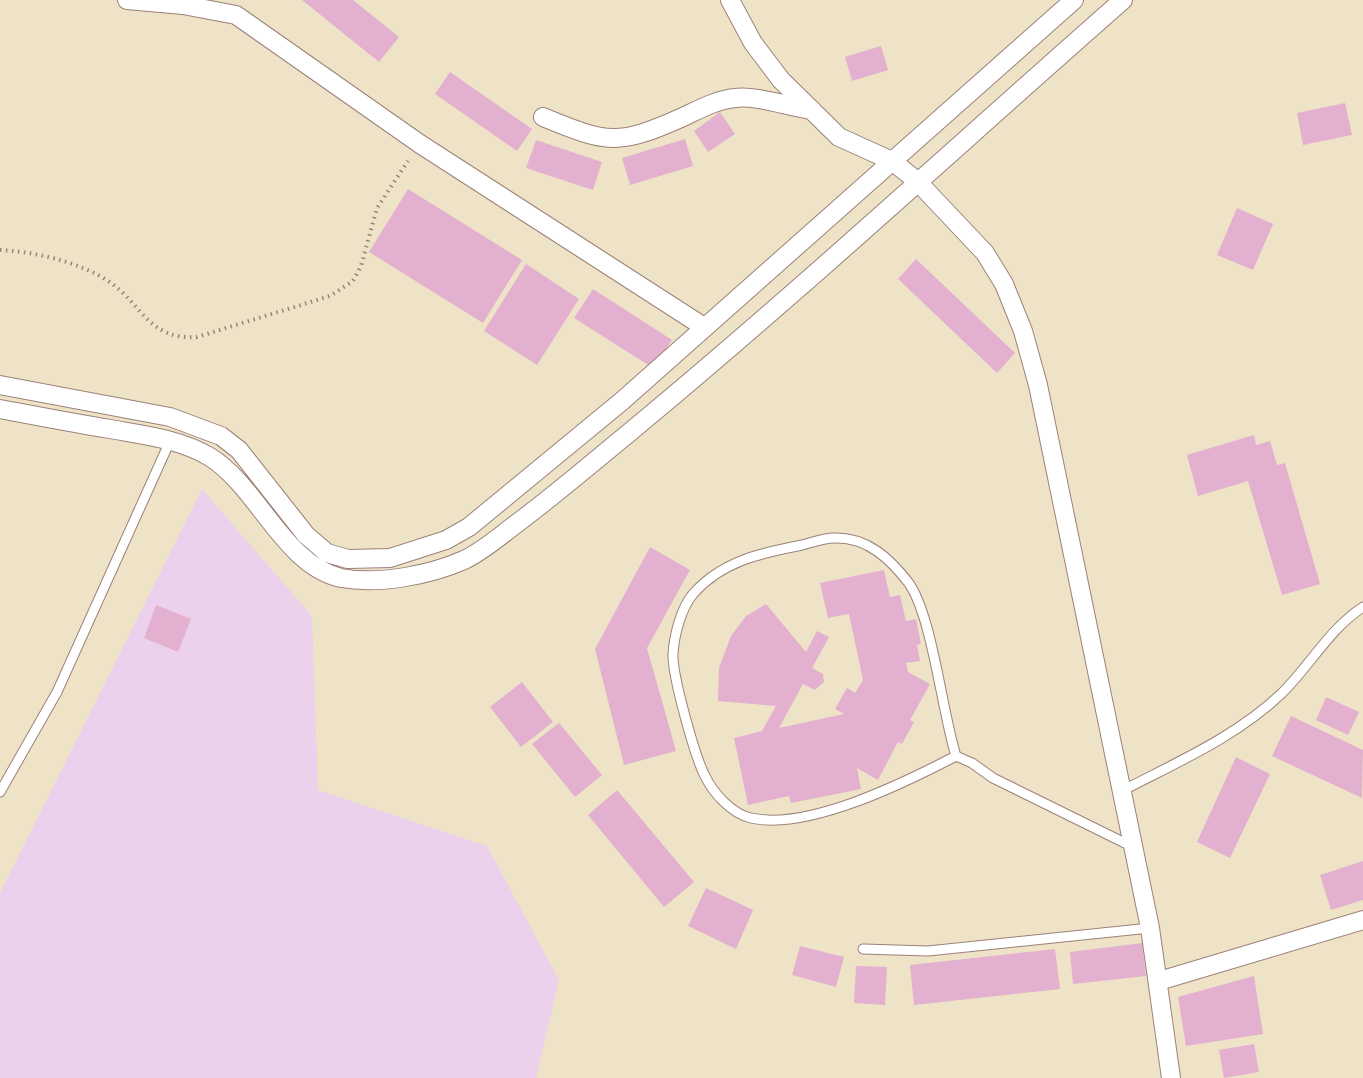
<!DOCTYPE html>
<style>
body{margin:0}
canvas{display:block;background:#eee3c7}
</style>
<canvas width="1363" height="1078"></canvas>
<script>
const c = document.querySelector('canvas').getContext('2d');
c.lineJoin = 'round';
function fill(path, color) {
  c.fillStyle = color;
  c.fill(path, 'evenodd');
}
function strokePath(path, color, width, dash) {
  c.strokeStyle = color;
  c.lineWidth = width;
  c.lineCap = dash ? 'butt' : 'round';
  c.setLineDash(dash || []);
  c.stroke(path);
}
fill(new Path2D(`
 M202 489 312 616 318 790 487 846 559 980 536 1078H0V893Z`), '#ebd1eb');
fill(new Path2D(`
 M302 0H353L399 37 379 62Z
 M881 46 888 70 852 81 845 57Z
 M450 72 532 129 517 151 435 94Z
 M1345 103 1352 135 1303 145 1297 113Z
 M720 112 735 134 708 152 694 131Z
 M685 139 693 166 630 185 622 158Z
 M536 140 602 162 593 190 526 168Z
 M408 189 522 260 483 323 369 252Z
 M1237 208 1273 224 1253 270 1217 255Z
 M916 259 1015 353 997 373 898 279Z
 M526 264 579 299 537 365 484 331Z
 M593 289 672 340 653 368 574 318Z
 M1254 435 1256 445 1270 441 1277 465 1285 463 1320 584 1282 595 1248 481 1198 496 1187 455Z
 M650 547 690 570 647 648 676 751 624 765 595 649Z
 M884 570 890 597 900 595 906 621 916 619 921 644 917 645 920 661 906 663 908 672 930 684 910 720 914 722 902 744 898 742 878 780 857 768 861 789 791 803 789 796 748 805 734 738 762 731 776 706 718 701 719 668 731 636 746 616 766 604 806 652 817 631 829 637 812 668 823 674 824 682 815 690 803 684 779 728 844 714 835 709 847 688 855 693 863 680 849 614 828 618 820 583Z
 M156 605 191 619 178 652 144 638Z
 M522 682 553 722 521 747 490 707Z
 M1326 697 1359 712 1348 735 1316 720Z
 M1291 716 1363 750 1362 798 1272 756Z
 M559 723 602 775 575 797 532 744Z
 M1236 757 1270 774 1230 858 1197 842Z
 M617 790 694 882 664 907 588 815Z
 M1363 861V900L1331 910 1320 875Z
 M706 888 753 910 736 949 688 926Z
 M1142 943 1146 976 1073 984 1070 952Z
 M800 946 844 957 836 987 792 975Z
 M1055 949 1060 989 914 1005 910 965Z
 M856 966 887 967 885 1005 854 1003Z
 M1254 976 1263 1034 1186 1046 1178 997Z
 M1254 1044 1259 1072 1224 1078 1219 1050Z`), '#e3b0d0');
const lane = new Path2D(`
 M956 756C906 782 808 831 751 818 732 814 713 793 705 776 695 757 672 675 673 654 674 636 681 608 693 594 722 561 761 553 802 545 813 542 826 537 837 538 868 538 890 559 908 582 932 614 942 712 956 756L972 763 993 778 1133 847
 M0 792 57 692 170 441
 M1120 792C1175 763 1236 737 1281 694 1310 666 1329 629 1363 607
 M863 949 928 951 1150 928`);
const street = new Path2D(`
 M127 0 183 5 236 15 420 144 704 327
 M730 0 753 43 781 80 839 137 892 161 917 181 985 253 1004 284 1023 331 1038 385 1150 928 1171 1078
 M543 117C608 144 618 146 683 117 700 109 716 100 735 98 756 95 790 107 812 110
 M0 385 170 417 221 436 239 450 306 535 327 553 348 559 390 558 446 540 469 527 622 401 1074 0
 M0 409C37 416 73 423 110 429 143 435 180 439 210 457 258 487 284 565 341 578 379 585 430 575 464 560 483 551 500 536 516 524 555 495 592 463 630 432 798 293 959 144 1123 0
 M1159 981 1363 920`);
strokePath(lane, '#9c8179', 11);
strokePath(street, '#9c8179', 20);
strokePath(new Path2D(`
 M0 250C36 252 81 262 111 283 143 306 149 340 197 337L330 296 353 281 361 266 377 208 408 161`), '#9c8179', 4, [1.5, 4.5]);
strokePath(lane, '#fff', 9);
strokePath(street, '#fff', 18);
</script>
